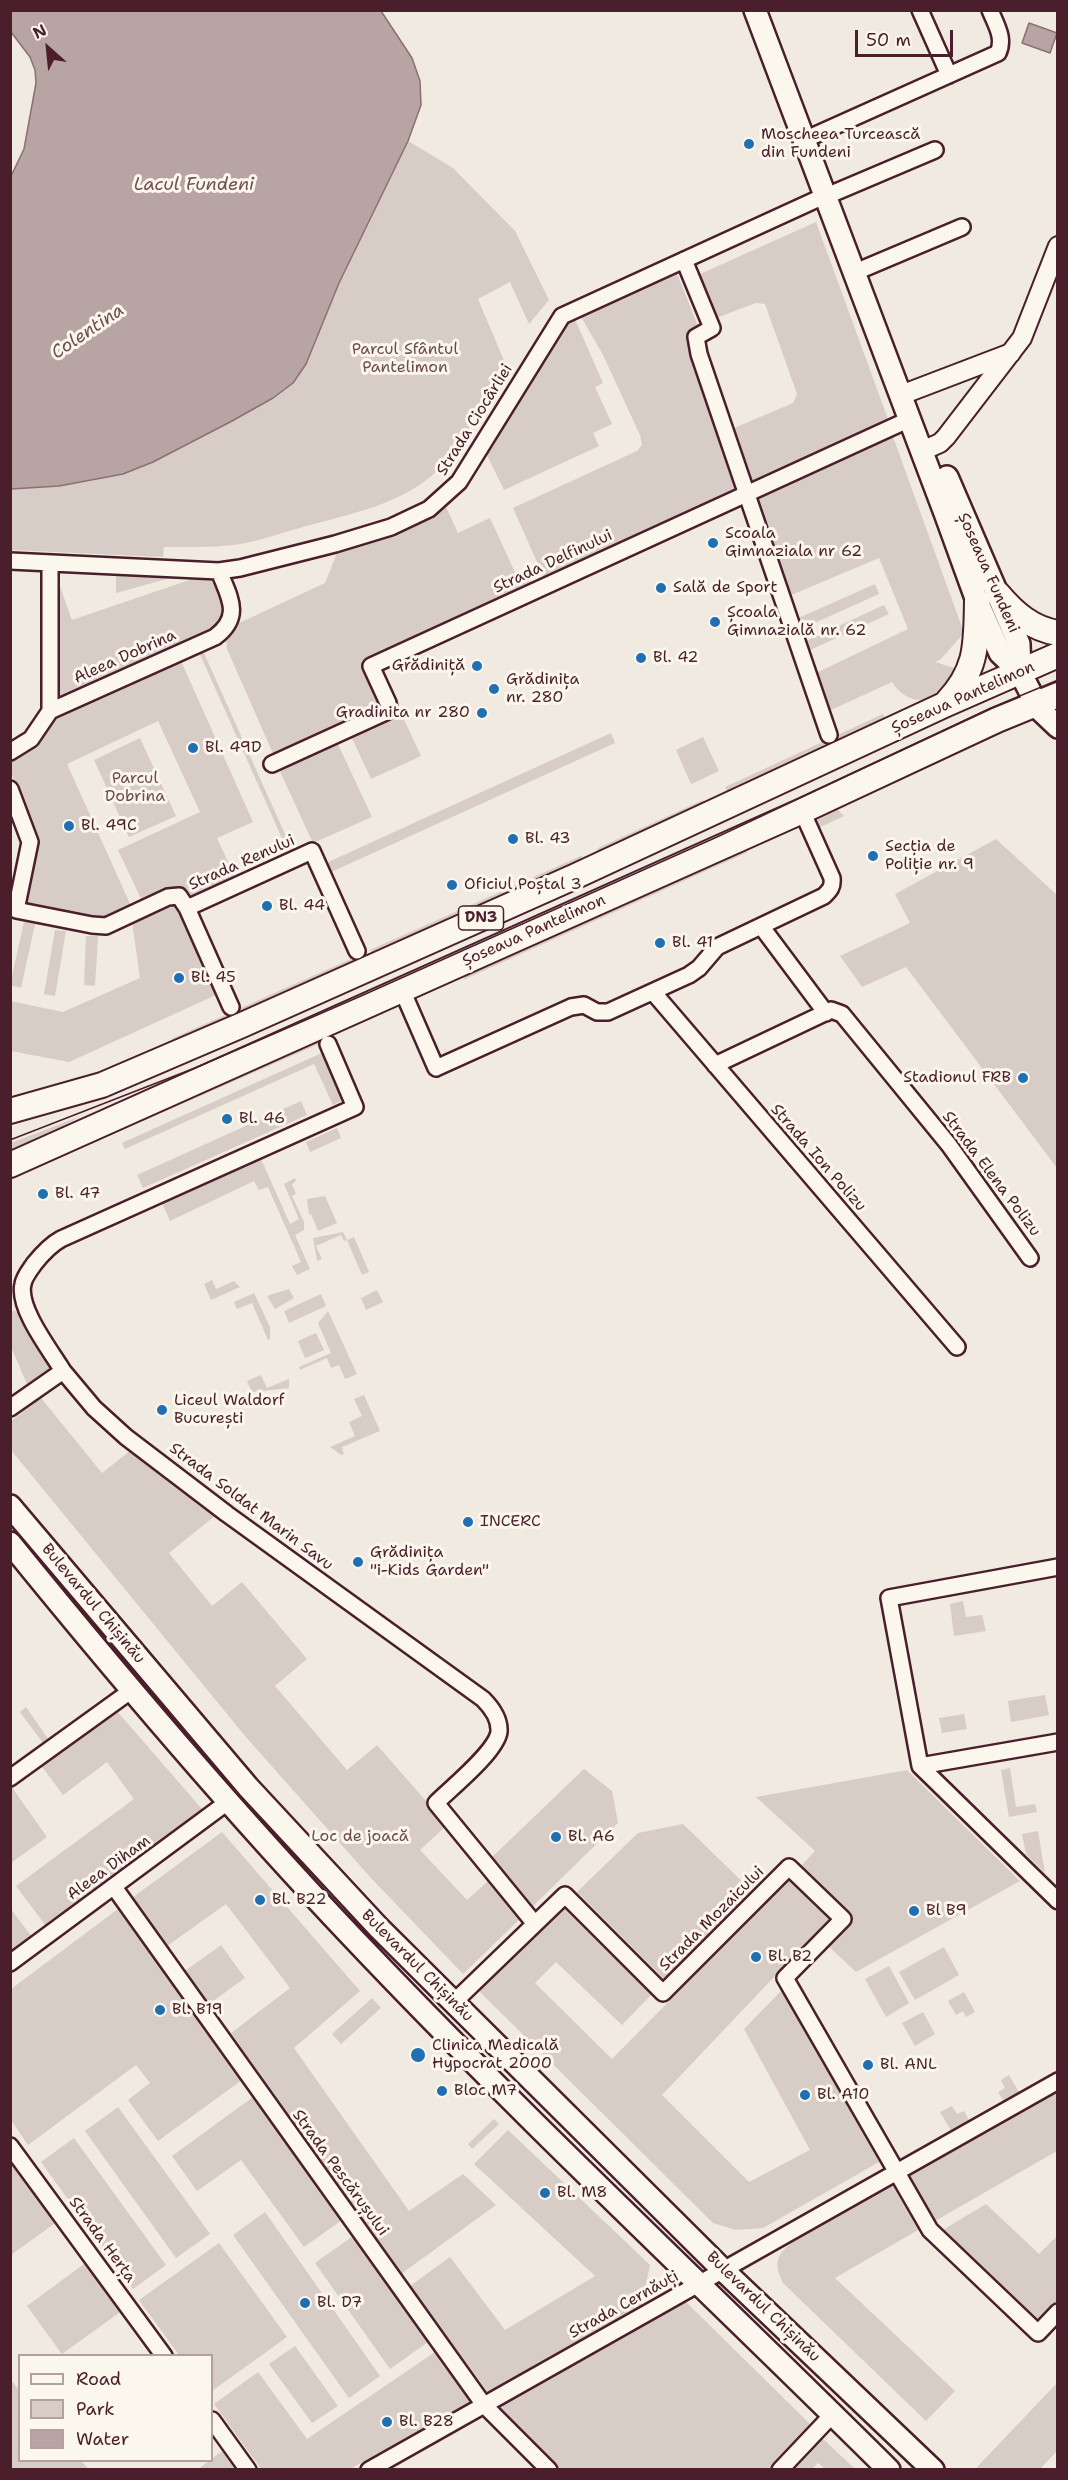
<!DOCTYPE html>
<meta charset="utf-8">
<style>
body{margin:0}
#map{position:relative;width:1068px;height:2480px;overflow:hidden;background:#f0eae0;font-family:"Shantell Sans",sans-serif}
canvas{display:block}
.frame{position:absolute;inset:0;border:12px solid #4a1f2b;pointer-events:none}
.legend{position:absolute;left:18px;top:2354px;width:195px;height:108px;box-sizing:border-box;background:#fbf7ec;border:2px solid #b4a19f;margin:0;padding:8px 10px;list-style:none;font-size:18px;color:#4a1f2b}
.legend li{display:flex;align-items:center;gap:12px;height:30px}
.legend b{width:30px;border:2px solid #b4a19f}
.north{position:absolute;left:18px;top:18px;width:60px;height:60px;-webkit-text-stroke:4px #fbf7ec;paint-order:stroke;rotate:333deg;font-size:16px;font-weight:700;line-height:24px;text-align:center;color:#4a1f2b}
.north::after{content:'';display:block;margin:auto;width:21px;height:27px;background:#4a1f2b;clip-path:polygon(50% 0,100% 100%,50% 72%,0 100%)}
.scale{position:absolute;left:855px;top:30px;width:98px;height:27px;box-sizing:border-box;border:3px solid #4a1f2b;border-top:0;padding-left:8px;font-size:18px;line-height:21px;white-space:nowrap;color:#4a1f2b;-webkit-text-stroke:4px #fbf7ec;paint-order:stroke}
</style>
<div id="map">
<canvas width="1068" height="2480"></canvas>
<div class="frame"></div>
<ul class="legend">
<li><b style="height:8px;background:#fbf7ec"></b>Road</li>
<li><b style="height:16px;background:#d8ccc6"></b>Park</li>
<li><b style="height:16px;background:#b8a4a2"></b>Water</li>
</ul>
<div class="north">N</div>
<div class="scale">50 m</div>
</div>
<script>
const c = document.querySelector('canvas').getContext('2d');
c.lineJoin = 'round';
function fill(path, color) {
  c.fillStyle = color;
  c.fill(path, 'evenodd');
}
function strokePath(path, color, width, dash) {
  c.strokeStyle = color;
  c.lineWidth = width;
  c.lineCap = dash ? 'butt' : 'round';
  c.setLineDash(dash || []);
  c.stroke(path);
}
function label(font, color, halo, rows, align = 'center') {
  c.font = font + ' "Shantell Sans",sans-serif';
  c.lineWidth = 6;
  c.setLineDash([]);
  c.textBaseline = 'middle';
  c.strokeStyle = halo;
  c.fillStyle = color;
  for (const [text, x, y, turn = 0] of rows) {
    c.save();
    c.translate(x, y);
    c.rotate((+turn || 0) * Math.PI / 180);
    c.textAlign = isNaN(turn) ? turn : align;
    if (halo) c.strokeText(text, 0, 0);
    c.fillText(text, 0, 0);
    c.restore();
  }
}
fill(new Path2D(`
 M408 141 453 168 515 231 549 300 529 324 510 282 478 299 505 363C487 395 465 442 440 468 405 504 350 514 303 527 284 532 265 539 246 543 219 548 191 547 164 547L163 557 11 550 10 489 59 486 123 474 153 462 273 398 306 364 339 283Z
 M816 222 889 422 752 484 734 428 793 403 797 394 765 304 756 303 716 318 698 275Z
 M676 271 698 326 691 330 688 338 736 492 545 580 513 508 637 451 642 445 640 435 603 355 580 315Z
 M574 317 603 383 595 387 612 424 593 433 599 446 504 490 486 453 565 322Z
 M892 434 964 633 941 659 935 662 961 670C957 676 954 686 949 690 928 705 906 704 892 682L831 710 814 674 908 629 879 558 789 596 754 498Z
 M446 507 458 533 490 518 518 579 529 575 533 585 362 664 381 709 275 758 227 649C225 639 229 632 235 625L325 583 339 548 403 530Z
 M116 571 181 575 116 593Z
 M201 576 214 580C227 601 229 614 212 632L57 701 58 581 72 620Z
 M875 584 879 594 799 630 794 620Z
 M884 605 889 614 808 651 804 642Z
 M203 651 293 852 289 854 199 652Z
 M181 661 253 822 217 838 236 879 194 898 175 888 143 903 118 850 200 812 158 721 67 764 131 906 103 919H95L22 906 36 839 11 772V756L36 744 58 716Z
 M401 713 421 756 371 779 351 736Z
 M883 714 890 727 731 800 725 787Z
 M611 733 615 743 329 873 324 864Z
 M703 737 719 771 691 784 676 750Z
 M140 738 176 816 129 837 94 760Z
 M336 740 372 817 313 843 278 767Z
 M703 800 707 811 589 864 598 848Z
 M836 808 844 816 814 830 805 812Z
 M757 835 746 853 463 980 475 962Z
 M996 839 1057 895V1168L906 967 862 987 840 956 910 923 895 894Z
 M583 855 573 872 375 960 370 950Z
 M173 901 216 995 69 1062 11 1051 10 1001 63 1012 140 978 132 921Z
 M24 922 35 924 21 988 10 985Z
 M55 930 66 931 55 996 44 994Z
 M86 936H98L95 986 84 985Z
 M353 958 358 968 187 1044 171 1039Z
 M315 1034 319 1044 143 1121 124 1118Z
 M324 1052 345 1099 333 1105 314 1064 125 1149 122 1143Z
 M301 1101 307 1115 143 1188 137 1175Z
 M81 1116 11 1156V1143Z
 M114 1123 131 1126 11 1180 10 1169Z
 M337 1128 341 1138 310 1152 306 1142Z
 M261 1159 290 1224 299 1219 284 1184 295 1178 296 1181 292 1184 296 1194 292 1196 304 1222V1230L295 1235 310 1269 297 1275 292 1266 301 1262 268 1187 259 1190 254 1181 170 1221 162 1203Z
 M325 1196 337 1223 318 1231 311 1214 309 1215 307 1199Z
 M343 1232 347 1240 354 1237 369 1272 362 1275 347 1240 344 1241 341 1235 316 1246 322 1259 317 1261 313 1238Z
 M212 1280 216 1289 234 1281 240 1287 211 1300 204 1284Z
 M289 1289 294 1298 275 1309 267 1296Z
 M377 1290 383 1302 366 1310 361 1298Z
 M254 1293 270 1327V1339L268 1340 252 1303 237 1309 234 1302Z
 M321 1294 326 1306 289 1323 284 1311Z
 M14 1310 18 1313 50 1368 27 1384 11 1347V1313Z
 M328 1311 357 1374 345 1379 339 1365 331 1368 327 1358 300 1370 299 1367 331 1353 318 1323Z
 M316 1333 324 1350 305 1358 298 1341Z
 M261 1375 267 1388 289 1379V1388L252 1392 247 1381Z
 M364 1395 380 1431 342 1447 344 1454 341 1455 330 1447 355 1436 349 1422 362 1416 354 1399Z
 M41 1398 102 1473 130 1451 216 1515 169 1553 212 1606 242 1582 307 1659 275 1686 347 1770 377 1745 447 1825 420 1850 467 1900 488 1881 522 1917 463 1974 371 1878 245 1736 11 1450V1421Z
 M963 1601 966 1617 982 1615 986 1631 954 1636 950 1604Z
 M1045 1695 1049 1715 1011 1722 1008 1701Z
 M26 1707 51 1743 46 1747 20 1712Z
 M116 1710 202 1809 46 1926 16 1886 134 1799 107 1762 63 1795 40 1764Z
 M964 1714 967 1729 942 1733 939 1718Z
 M1010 1768 1016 1807 1035 1804 1037 1812 1009 1817 1001 1770Z
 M584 1769 612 1791 618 1823 529 1910 488 1861Z
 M907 1770 1020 1881 856 1972 825 1943 851 1916 800 1867 815 1851 756 1797Z
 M11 1786 47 1837 11 1863H10Z
 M683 1824 753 1892 665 1980 577 1892 638 1833Z
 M1038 1831 1045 1873 1026 1854 1022 1834Z
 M222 1832 360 1991 294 2048 409 2211 463 2174 496 2205 401 2274 231 2033 290 1988 226 1904 167 1946 132 1898Z
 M790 1879 830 1918 662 2095 749 2182 810 2150 744 2029 782 1990 879 2162 763 2228 736 2230 713 2223 478 1990 562 1907 651 1995 622 2025 556 1962 535 1983 612 2059Z
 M10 1908 32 1937 11 1952H10Z
 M118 1909 242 2080 158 2141 128 2100 150 2083 136 2065 28 2145 11 2120V1989Z
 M221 1945 245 1978 209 2004 185 1971Z
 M944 1947 959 1975 915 2000 899 1972Z
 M889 1966 909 2003 886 2017 865 1979Z
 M964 1992 975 2012 966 2017 963 2011 956 2015 948 2001Z
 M372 1998 381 2008 341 2044 332 2034Z
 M923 2012 935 2034 915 2046 902 2023Z
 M1009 2075 1020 2094 1005 2103 998 2092 1005 2088 1001 2080Z
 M1057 2091V2151L935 2221 909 2175Z
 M253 2097 342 2220 304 2247 241 2160 197 2191 172 2156Z
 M952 2106 957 2114 964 2111 970 2122 952 2132 940 2112Z
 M118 2107 210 2234 176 2258 85 2131Z
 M494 2119 499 2124 472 2149 468 2144Z
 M508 2130 650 2265 642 2305 488 2392 410 2286 450 2257 505 2330 595 2276 474 2164Z
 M74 2138 166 2265 133 2289 41 2162Z
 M13 2160 58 2221 11 2255 10 2162Z
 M892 2185 918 2230 835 2278 955 2391 926 2421 783 2283C779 2274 775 2266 779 2257 788 2236 869 2198 892 2185Z
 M986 2204 1039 2254 1057 2236V2301L1037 2322 941 2231Z
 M265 2212 380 2376 349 2398 233 2235Z
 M353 2236 428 2342 390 2369 315 2263Z
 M219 2243 287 2337 212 2391V2356L179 2355 139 2300Z
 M88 2261 123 2310 62 2354 27 2306Z
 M685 2301 813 2427 772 2469H558L495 2407Z
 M295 2346 338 2406 312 2423 269 2364Z
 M435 2352 471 2401 350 2469H261L214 2404 258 2372 307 2439Z
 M11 2380 19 2390 20 2460 81 2461 89 2469H11Z
 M1057 2383V2451L1041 2468 981 2470 977 2467Z
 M822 2438 855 2469H825L818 2463 812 2469H792Z
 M225 2449 240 2470H197Z`), '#d8ccc6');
const water = new Path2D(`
 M11 10 381 11 412 58 420 81 421 105 408 141 339 283 306 364 293 383 273 398 232 421 153 462 123 474 59 486 11 489V176L24 149 36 83 35 70 30 57 11 32Z
 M1029 23 1057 33 1050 53 1022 43Z`);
fill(water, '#b8a4a2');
strokePath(water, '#8c6f72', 1.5);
const minor = new Path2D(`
 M920 10 949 75
 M804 140 998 53C1005 38 996 25 990 10
 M836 192 935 150
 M684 260 712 328 696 337 699 354 829 735
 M865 268 962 227
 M10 561 219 571 240 568 335 544 391 527 429 509 459 482 562 316 824 196
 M50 711 215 637C243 616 229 597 219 571
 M10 752 31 739 50 711V565
 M272 764 386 712 389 708 388 703 371 666 910 419
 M10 789 30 842 16 910 92 925 106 926 168 897 179 896 187 908 231 1007
 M187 908 312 851 357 951
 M761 926 826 1013
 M402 990 436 1068 571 1007 584 1005 597 1012H608L689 975 699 968 717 947 824 896C830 890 833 887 832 878L802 811
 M653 992 957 1347
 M715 1065 831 1010 842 1014 949 1145 1030 1258
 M63 1371C51 1351 17 1308 23 1284 24 1277 30 1270 34 1264 42 1254 50 1245 61 1239L355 1107 328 1044
 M10 1408 63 1371 94 1408 126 1437 227 1514 483 1699C492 1708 500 1719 499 1732 496 1752 451 1788 436 1803L535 1924
 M1058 1567 889 1598 920 1766 1058 1901
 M920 1766 1058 1742
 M10 1778 132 1690
 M114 1887 484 2405 549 2470
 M10 1963 229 1801
 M453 2003 565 1895 663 1993 789 1867 843 1919 785 1978 930 2230 1038 2333 1058 2312
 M10 2146 164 2356
 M212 2420 248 2470
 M369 2470 1058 2081
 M780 2470 833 2414`);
const tertiary = new Path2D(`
 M901 395 1011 353
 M922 451 940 443 946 437 1022 338 1058 246`);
const secondary = new Path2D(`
 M755 10 945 513 977 601 1000 653 1020 672 1039 709 1058 727
 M947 477 1019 644 1020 672
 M10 1506 248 1787 379 1928 723 2270 933 2470
 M10 1543C126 1686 246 1827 373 1959 540 2134 717 2299 889 2470`);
const primary = new Path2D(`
 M998 594C1014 613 1032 629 1058 633
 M947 702C978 669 976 644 977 601
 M10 1111 102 1085 242 1025 576 876 944 705 1058 655
 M10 1165 802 811 997 720 1058 695`);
strokePath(minor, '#4a1f2b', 20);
strokePath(tertiary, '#4a1f2b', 22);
strokePath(secondary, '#4a1f2b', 26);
strokePath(primary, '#4a1f2b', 28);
strokePath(minor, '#fbf7ec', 15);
strokePath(tertiary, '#fbf7ec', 18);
strokePath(secondary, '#fbf7ec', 21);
strokePath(primary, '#fbf7ec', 24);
strokePath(new Path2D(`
 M10 1140 195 1068 361 996 717 837 991 708 1058 680`), '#4a1f2b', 1.5);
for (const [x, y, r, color] of [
 [749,144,6,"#1f6fb2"],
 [713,543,6,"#1f6fb2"],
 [661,588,6,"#1f6fb2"],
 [715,622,6,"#1f6fb2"],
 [641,658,6,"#1f6fb2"],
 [477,666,6,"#1f6fb2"],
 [494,689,6,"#1f6fb2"],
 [482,713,6,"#1f6fb2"],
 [193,748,6,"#1f6fb2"],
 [69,826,6,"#1f6fb2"],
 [513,839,6,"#1f6fb2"],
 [873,856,6,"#1f6fb2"],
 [452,885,6,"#1f6fb2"],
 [267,906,6,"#1f6fb2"],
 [660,943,6,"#1f6fb2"],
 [179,978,6,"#1f6fb2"],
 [1023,1078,6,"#1f6fb2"],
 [227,1119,6,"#1f6fb2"],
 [43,1194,6,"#1f6fb2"],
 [162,1410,6,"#1f6fb2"],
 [468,1522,6,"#1f6fb2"],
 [358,1562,6,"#1f6fb2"],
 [556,1837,6,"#1f6fb2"],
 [260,1900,6,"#1f6fb2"],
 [914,1911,6,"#1f6fb2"],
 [756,1957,6,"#1f6fb2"],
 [160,2010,6,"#1f6fb2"],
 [418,2055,8,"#1f6fb2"],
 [868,2065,6,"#1f6fb2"],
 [442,2091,6,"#1f6fb2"],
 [805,2095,6,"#1f6fb2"],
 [545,2193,6,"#1f6fb2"],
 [305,2303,6,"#1f6fb2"],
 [387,2422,6,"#1f6fb2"]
]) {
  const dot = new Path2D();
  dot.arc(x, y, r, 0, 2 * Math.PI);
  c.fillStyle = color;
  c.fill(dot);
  strokePath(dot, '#fbf7ec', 2);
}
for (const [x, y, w] of [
 [481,918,45]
]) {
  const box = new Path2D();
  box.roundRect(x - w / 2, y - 12, w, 24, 4.5);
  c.fillStyle = '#fbf7ec';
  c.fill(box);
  strokePath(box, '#4a1f2b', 1.5);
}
label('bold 15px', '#4a1f2b', null, [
 ["DN3",481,918]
]);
label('16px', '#4a1f2b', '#fbf7ec', [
 ["Moscheea Turcească",761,135],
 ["din Fundeni",761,153],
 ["Scoala",725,534],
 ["Gimnaziala nr 62",725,552],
 ["Sală de Sport",673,588],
 ["Școala",727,613],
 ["Gimnazială nr. 62",727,631],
 ["Bl. 42",653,658],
 ["Grădiniță",465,666,"right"],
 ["Grădinița",506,680],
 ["nr. 280",506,698],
 ["Gradinita nr 280",470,713,"right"],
 ["Bl. 49D",205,748],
 ["Bl. 49C",81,826],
 ["Bl. 43",525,839],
 ["Secția de",885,847],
 ["Poliție nr. 9",885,865],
 ["Oficiul Poștal 3",464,885],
 ["Bl. 44",279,906],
 ["Bl. 41",672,943],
 ["Bl. 45",191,978],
 ["Stadionul FRB",1011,1078,"right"],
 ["Bl. 46",239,1119],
 ["Bl. 47",55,1194],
 ["Liceul Waldorf",174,1401],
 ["București",174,1419],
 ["INCERC",480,1522],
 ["Grădinița",370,1553],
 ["\"i-Kids Garden\"",370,1571],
 ["Bl. A6",568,1837],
 ["Bl. B22",272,1900],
 ["Bl B9",926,1911],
 ["Bl. B2",768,1957],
 ["Bl. B19",172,2010],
 ["Clinica Medicală",432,2046],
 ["Hypocrat 2000",432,2064],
 ["Bl. ANL",880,2065],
 ["Bloc M7",454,2091],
 ["Bl. A10",817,2095],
 ["Bl. M8",557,2193],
 ["Bl. D7",317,2303],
 ["Bl. B28",399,2422]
], 'left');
label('16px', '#6e4a52', '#fbf7ec', [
 ["Parcul Sfântul",405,350],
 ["Pantelimon",405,368],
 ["Parcul",135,779],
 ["Dobrina",135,797],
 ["Loc de joacă",360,1837]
]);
label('16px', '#4a1f2b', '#fbf7ec', [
 ["Strada Ciocârliei",475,420,-58],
 ["Strada Delfinului",553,562,-25],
 ["Șoseaua Fundeni",988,573,66],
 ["Aleea Dobrina",125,657,-24],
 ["Șoseaua Pantelimon",963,698,-24],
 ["Strada Renului",242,863,-24],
 ["Șoseaua Pantelimon",534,931,-24],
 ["Strada Ion Polizu",818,1158,49],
 ["Strada Elena Polizu",991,1174,53],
 ["Strada Soldat Marin Savu",251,1507,37],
 ["Bulevardul Chișinău",93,1604,50],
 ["Aleea Diham",109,1868,-36],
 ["Strada Mozaicului",712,1919,-45],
 ["Bulevardul Chișinău",417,1966,45],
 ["Strada Pescărușului",340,2173,54],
 ["Strada Herța",102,2240,54],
 ["Strada Cernăuți",624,2305,-29],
 ["Bulevardul Chișinău",763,2307,44]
]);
label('italic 18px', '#704e55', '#fbf7ec', [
 ["Lacul Fundeni",194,185],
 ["Colentina",88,332,-34]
]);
</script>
